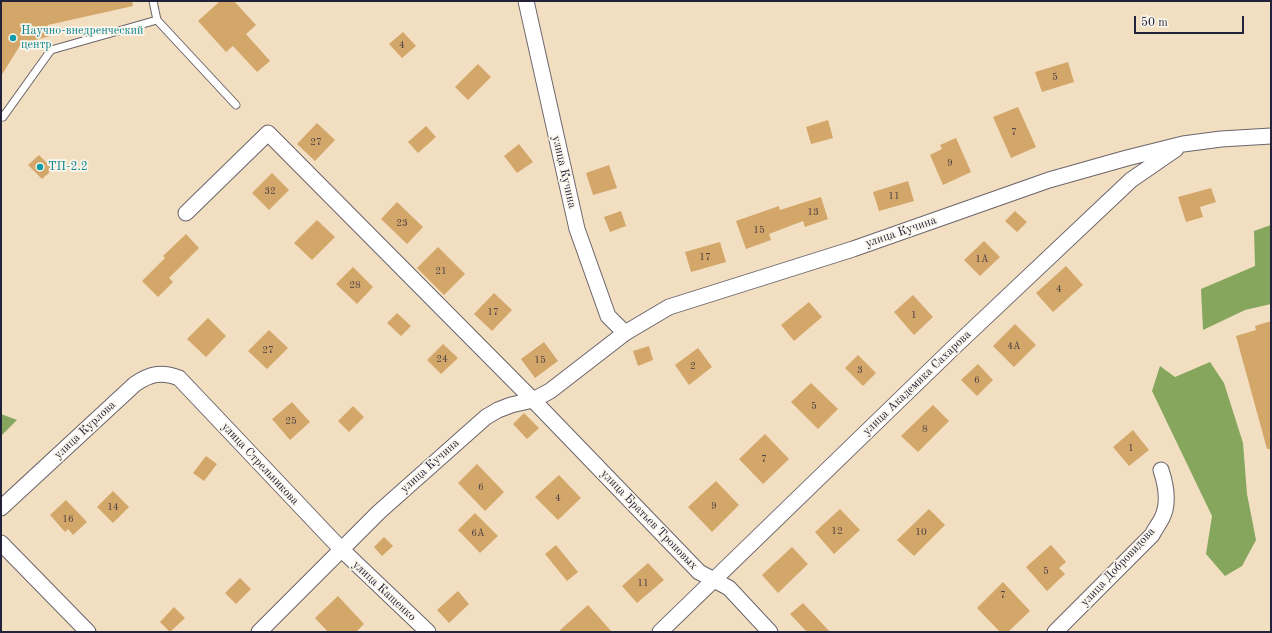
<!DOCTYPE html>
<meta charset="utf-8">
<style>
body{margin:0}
#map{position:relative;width:1272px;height:633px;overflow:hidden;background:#f2dfc1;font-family:"Old Standard TT",serif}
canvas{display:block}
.frame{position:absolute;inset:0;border:2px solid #22223b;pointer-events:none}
.scale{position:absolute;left:1134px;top:16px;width:110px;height:18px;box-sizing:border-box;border:2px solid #22223b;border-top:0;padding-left:5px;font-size:12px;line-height:14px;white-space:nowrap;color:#22223b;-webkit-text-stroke:3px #fbf7ec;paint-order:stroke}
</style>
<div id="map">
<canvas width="1272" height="633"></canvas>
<div class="frame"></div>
<div class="scale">50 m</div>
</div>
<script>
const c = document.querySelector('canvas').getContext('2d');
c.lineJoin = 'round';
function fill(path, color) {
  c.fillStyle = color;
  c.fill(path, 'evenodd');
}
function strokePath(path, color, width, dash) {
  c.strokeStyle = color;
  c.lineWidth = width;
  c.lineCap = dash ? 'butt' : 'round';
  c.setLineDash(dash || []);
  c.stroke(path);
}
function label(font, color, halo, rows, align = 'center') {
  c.font = font + ' "Old Standard TT",serif';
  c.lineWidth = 3.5;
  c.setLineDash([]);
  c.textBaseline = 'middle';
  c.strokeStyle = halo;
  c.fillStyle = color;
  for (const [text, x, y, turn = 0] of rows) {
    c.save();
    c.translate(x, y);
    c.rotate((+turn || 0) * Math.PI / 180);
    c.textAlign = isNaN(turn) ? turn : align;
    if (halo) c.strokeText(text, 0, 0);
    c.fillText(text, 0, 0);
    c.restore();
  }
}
fill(new Path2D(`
 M1271 225V304L1245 310 1203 330 1201 289 1255 266 1254 231Z
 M1210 362 1224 383 1243 443 1247 494 1256 540 1242 566 1225 576 1206 554 1212 516 1152 391 1160 366 1175 377Z
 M1 414 17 420 1 436Z`), '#85a65c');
fill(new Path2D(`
 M1 1H132L133 6 48 25 50 36 21 44 1 76Z
 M220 1H234L256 25 246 34 270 61 257 72 233 46 226 52 198 21Z
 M403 32 416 46 402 58 389 44Z
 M1068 62 1074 82 1042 92 1035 72Z
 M478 64 491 77 468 100 455 87Z
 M1018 107 1036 147 1011 158 993 117Z
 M828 120 833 138 811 144 806 127Z
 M317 123 335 140 315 161 297 144Z
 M426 126 436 137 418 153 408 142Z
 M956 138 971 172 943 185 930 155 942 149 940 145Z
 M519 144 533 162 517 173 504 156Z
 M39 155 53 169 42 179 28 165Z
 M609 165 617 188 593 195 586 173Z
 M272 173 289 190 269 210 252 193Z
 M908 181 914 201 879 211 873 192Z
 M1211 188 1216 202 1200 207 1203 217 1186 222 1178 197Z
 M821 197 828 219 805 227 803 221 769 234 771 240 746 249 736 221 779 206 780 210Z
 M397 202 423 227 407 244 381 219Z
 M621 211 626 226 610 232 604 217Z
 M1015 211 1027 222 1017 232 1005 221Z
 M317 220 335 237 312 260 294 243Z
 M186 234 199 248 169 278 173 282 158 297 142 281 165 258 163 256Z
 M984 241 1000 257 980 276 964 260Z
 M720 242 726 262 691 272 685 252Z
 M438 247 465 274 444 295 417 268Z
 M1066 266 1083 285 1053 312 1036 293Z
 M353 267 373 287 357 304 336 284Z
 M494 293 512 310 492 331 474 314Z
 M913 295 933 317 914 335 894 312Z
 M809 302 822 317 794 341 781 325Z
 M397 313 411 326 401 336 387 323Z
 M208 318 226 336 206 357 187 339Z
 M1271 321V449H1267L1236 336 1256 330 1255 326Z
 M1015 324 1036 345 1014 367 993 346Z
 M269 330 288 348 267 369 248 351Z
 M544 342 558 361 535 378 521 359Z
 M443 344 458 358 441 374 427 360Z
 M649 346 653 360 638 366 633 351Z
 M698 348 712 367 689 385 675 365Z
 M858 355 876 373 863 386 845 368Z
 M978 364 993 380 977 396 961 380Z
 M811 383 838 409 818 429 791 402Z
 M292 402 310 422 290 440 272 419Z
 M933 405 949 421 918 452 901 436Z
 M353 406 364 417 349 432 338 421Z
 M524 413 539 428 527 439 513 424Z
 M1133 430 1149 450 1129 466 1113 447Z
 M765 434 789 459 763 484 739 459Z
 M206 456 217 464 204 481 193 473Z
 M477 464 504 492 485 511 458 483Z
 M559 475 581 498 558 520 535 497Z
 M716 481 739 505 712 532 688 507Z
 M113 491 129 507 113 523 97 507Z
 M66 500 87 522 73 535 68 529 65 532 50 515Z
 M840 509 860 530 834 554 815 532Z
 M929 509 945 525 914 556 897 540Z
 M475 513 498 536 480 553 458 530Z
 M384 537 393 546 382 556 374 547Z
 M556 545 578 572 567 581 545 554Z
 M1051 545 1066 562 1059 568 1065 574 1047 591 1026 567Z
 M792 547 808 564 778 593 762 575Z
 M648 563 664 580 637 603 622 586Z
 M240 578 251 589 236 604 225 593Z
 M1003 582 1030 611 1008 632H1000L977 608Z
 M458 591 469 604 449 623 437 610Z
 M338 596 364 624 356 632H328L315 618Z
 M803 603 830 632H807L790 614Z
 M588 605 612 632H558Z
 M174 607 185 618 170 632 160 622Z`), '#d3a669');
const lane = new Path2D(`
 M153 1 157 20
 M1 115 3 117 51 50 157 20 236 105`);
const street = new Path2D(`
 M526 1 577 229 608 316 625 333
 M186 213 268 133 533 400 699 572 729 588 770 632
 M1 508 135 384C150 374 161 371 179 378L341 549 428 632
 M1 543 88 632
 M259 632 379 512 486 417 498 410 511 405 533 400 550 391 625 333 669 307 853 249 1049 180 1127 158 1183 144 1221 139 1271 136
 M660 632 952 349 1131 180 1176 149
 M1055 632 1152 535C1155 529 1159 524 1162 518 1169 504 1166 485 1161 470`);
strokePath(lane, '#6b646a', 9);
strokePath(street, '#6b646a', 17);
strokePath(lane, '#fff', 7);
strokePath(street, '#fff', 15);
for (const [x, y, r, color] of [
 [13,38,4,"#0f9aa8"],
 [40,167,4,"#0f9aa8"]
]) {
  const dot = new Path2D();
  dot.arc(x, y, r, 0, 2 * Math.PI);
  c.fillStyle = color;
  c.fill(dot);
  strokePath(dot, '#fbf7ec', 1.5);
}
label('10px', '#4e4346', null, [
 ["4",402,45],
 ["5",1055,77],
 ["7",1014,132],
 ["27",316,142],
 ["9",950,163],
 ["32",270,191],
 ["11",894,196],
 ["13",813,212],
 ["23",402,223],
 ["15",759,230],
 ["17",705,257],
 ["1А",982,259],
 ["21",441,271],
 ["28",355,285],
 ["4",1059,289],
 ["17",493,312],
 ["1",914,315],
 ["4А",1014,346],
 ["27",268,350],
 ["24",442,359],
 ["15",540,360],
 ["2",693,366],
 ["3",860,370],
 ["6",977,380],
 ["5",814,406],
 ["25",291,421],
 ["8",925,429],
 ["1",1131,448],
 ["7",764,459],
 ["6",481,487],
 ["4",558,498],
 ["9",714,506],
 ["14",113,507],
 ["16",68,519],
 ["12",837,531],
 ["10",921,532],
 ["6А",478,533],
 ["5",1046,571],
 ["11",643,583],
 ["7",1003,595]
]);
label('12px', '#0d838f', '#fbf7ec', [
 ["Научно-внедренческий",21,31],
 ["центр",21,45],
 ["ТП-2.2",48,167]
], 'left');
label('12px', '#22223b', '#fbf7ec', [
 ["улица Кучина",564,172,77],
 ["улица Кучина",901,232,-19],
 ["улица Академика Сахарова",917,383,-44],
 ["улица Курлова",85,430,-43],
 ["улица Стрельникова",260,464,47],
 ["улица Кучина",430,466,-42],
 ["улица Братьев Троновых",649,520,46],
 ["улица Добровидова",1118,567,-47],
 ["улица Кащенко",384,591,43]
]);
</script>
